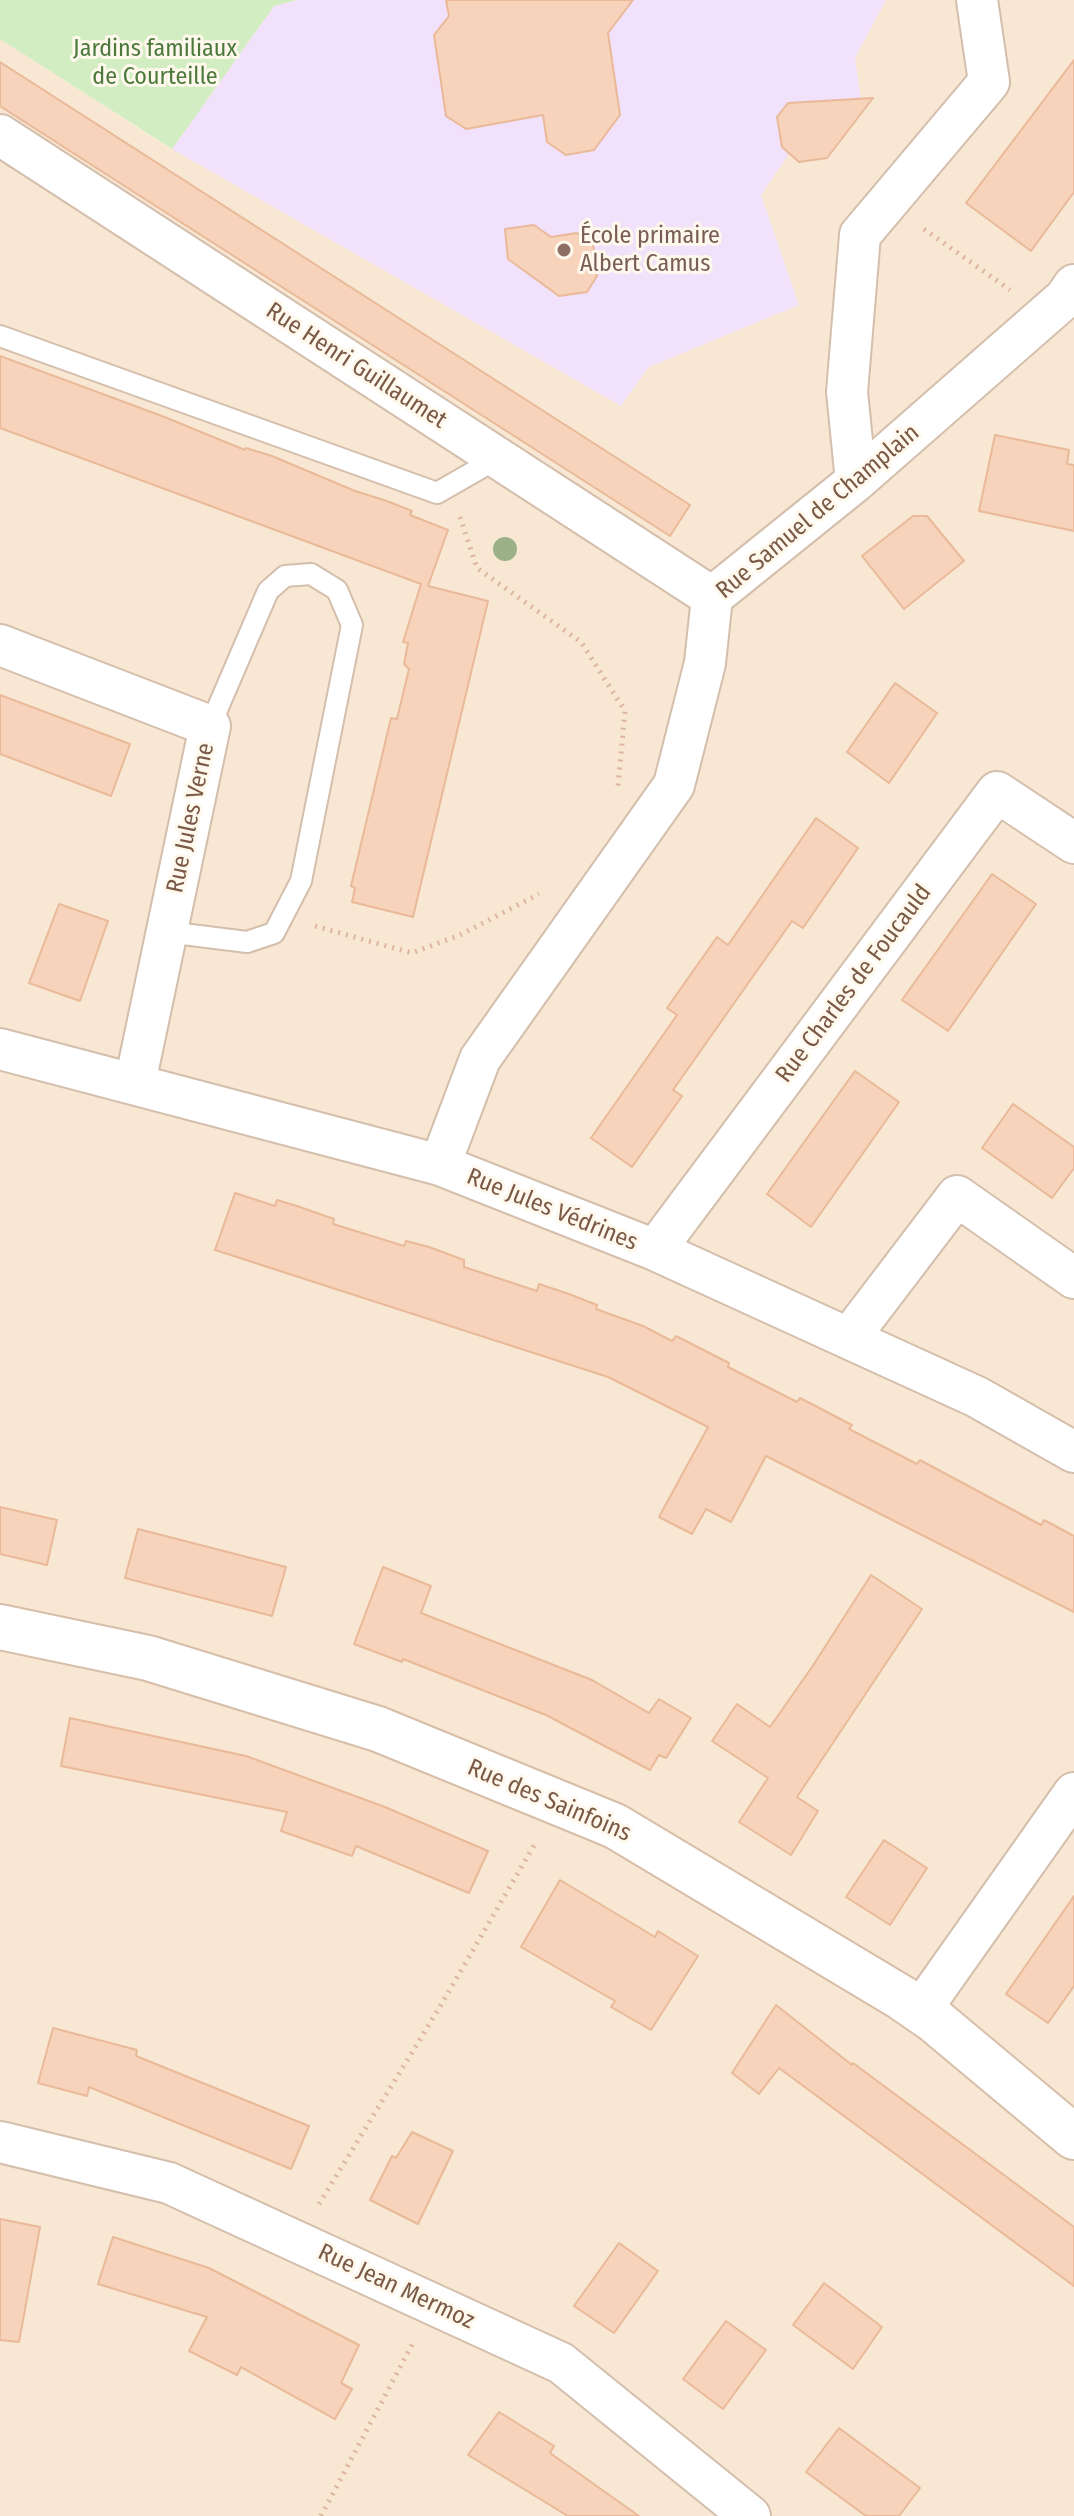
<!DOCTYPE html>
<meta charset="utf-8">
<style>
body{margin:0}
canvas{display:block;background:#fef5e5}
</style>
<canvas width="1074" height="2516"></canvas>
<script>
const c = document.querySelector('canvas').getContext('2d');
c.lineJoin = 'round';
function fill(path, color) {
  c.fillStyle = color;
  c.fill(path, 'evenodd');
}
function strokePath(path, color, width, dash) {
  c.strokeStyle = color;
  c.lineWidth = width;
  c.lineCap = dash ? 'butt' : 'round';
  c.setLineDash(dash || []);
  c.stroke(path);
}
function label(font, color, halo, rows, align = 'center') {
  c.font = font + ' "Fira Sans Condensed",sans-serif';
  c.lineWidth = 6;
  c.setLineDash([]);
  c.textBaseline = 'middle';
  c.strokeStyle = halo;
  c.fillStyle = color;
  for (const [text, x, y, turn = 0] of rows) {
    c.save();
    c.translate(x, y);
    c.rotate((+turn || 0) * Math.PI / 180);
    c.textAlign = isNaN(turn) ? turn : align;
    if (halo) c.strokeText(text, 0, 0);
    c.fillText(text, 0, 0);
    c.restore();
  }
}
fill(new Path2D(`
 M297 0H1074V2516H0V39L171 149Z`), '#f7e7d3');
fill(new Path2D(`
 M297 0H886L855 58 863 111 827 158 799 162 789 154 761 195 799 305 649 367 621 406 172 149 274 6Z`), '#f2e1fb');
fill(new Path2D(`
 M0 0H297L274 6 172 149 0 39Z`), '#d3edc2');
const building = new Path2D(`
 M446 0H633L608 33 620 115 594 150 566 155 547 142 543 115 466 129 446 116 434 35 449 16Z
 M1074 60V192L1031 251 966 203Z
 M0 62 690 505 670 536 0 106Z
 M873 98 827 158 799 162 782 147 777 117 788 103Z
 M534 225 551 237 577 233 593 244 597 276 587 292 559 296 508 259 505 229Z
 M0 356 162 416 245 450 246 448 272 456 355 491 387 501 412 511 410 515 448 530 428 586 488 601 413 917 352 902 355 888 351 886 391 718 397 719 409 669 404 664 408 643 403 642 421 584 0 428Z
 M995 435 1069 450 1067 464 1074 465V531L979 511Z
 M913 516H927L964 561 904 609 862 556Z
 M895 683 937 713 889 783 847 752Z
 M0 695 130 744 111 796 0 754Z
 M816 818 858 848 803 928 792 921 673 1090 682 1096 632 1167 591 1138 677 1015 667 1008 717 937 728 945Z
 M992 874 1036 904 948 1031 902 1000Z
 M59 904 108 921 80 1001 29 983Z
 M855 1071 899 1102 811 1227 767 1194Z
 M1013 1104 1074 1147V1168L1052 1198 982 1148Z
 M235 1193 275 1206 277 1200 297 1206 334 1219 333 1224 404 1246 406 1241 429 1247 464 1260V1267L537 1291 539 1284 569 1294 597 1305 596 1309 643 1326 672 1341 676 1336 729 1363 728 1367 797 1402 800 1398 852 1425 849 1429 917 1464 920 1460 1041 1525 1044 1520 1074 1536V1612L766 1456 731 1522 706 1509 692 1534 659 1517 708 1427 608 1377 215 1250Z
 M0 1507 57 1520 47 1565 0 1554Z
 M138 1529 286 1567 272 1616 125 1578Z
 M383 1567 431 1586 421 1613 592 1680 649 1713 659 1699 691 1718 666 1758 659 1755 650 1770 546 1715 403 1659 402 1662 354 1644Z
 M871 1575 922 1609 797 1797 818 1811 791 1855 739 1822 768 1778 712 1741 737 1704 770 1727 814 1664Z
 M70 1718 246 1756 385 1807 488 1851 469 1893 356 1846 352 1856 281 1831 287 1812 61 1766Z
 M884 1840 927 1868 890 1925 846 1897Z
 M560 1880 655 1937 658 1931 698 1956 651 2030 611 2007 615 2001 521 1947Z
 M1074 1896V1986L1048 2023 1006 1994Z
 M776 2005 852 2065 853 2063 1074 2227V2286L779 2068 759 2094 732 2073Z
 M53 2028 137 2050 136 2056 309 2126 291 2169 89 2087 87 2096 38 2083Z
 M412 2132 453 2151 418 2224 370 2200 392 2156 396 2158Z
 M0 2219 40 2227 19 2342 0 2340Z
 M113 2237 209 2268 359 2345 341 2383 352 2389 335 2419 241 2367 237 2375 189 2351 207 2317 98 2284Z
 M619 2243 658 2271 614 2333 574 2306Z
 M824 2283 882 2327 853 2369 793 2325Z
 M726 2321 766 2350 723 2409 683 2379Z
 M499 2412 554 2446 550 2453 639 2516H568L468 2455Z
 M839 2428 920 2488 899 2516H866L806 2472Z`);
fill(building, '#f6d3ba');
strokePath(building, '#eab999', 2);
const lane = new Path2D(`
 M0 336 437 493 498 458
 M167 932 247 942 274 933 301 881 352 625 337 590 311 574 285 576 268 591 210 726`);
const street = new Path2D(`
 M0 135 712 597
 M856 481 847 392 860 235 989 82 977 0
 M0 645 210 726 135 1083
 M0 1049 440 1165 655 1250 977 1397 1074 1452
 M440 1165 480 1059 674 785 705 663 712 597 856 481 1065 298 1074 285
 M655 1250 997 792 1074 843
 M849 1338 957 1196 1074 1278
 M920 2011 1074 1793
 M0 2142 169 2183 561 2363 750 2516`);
const secondary = new Path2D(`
 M0 1627 148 1658 378 1729 615 1826 902 1998 934 2020 1074 2137`);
strokePath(lane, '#d4beac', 24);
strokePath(street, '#d4beac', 44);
strokePath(secondary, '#d7bea9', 48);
strokePath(new Path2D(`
 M924 229 1010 290
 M460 517 477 568 581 642 625 711 618 786
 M315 926 412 953 460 935 539 894
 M319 2204 438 2010 536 1842
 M321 2516 414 2341`), '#dcb69d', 5, [2, 6]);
strokePath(lane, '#fff', 20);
strokePath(street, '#fff', 40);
strokePath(secondary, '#fff', 44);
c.fillStyle = '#9cb188';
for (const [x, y] of [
 [505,549]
]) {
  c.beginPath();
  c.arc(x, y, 12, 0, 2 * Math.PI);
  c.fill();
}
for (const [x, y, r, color] of [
 [564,250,8,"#8d6e63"]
]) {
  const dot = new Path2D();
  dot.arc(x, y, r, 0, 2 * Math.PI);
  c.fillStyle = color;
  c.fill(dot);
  strokePath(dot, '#fff8ed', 3);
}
label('24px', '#4c7a3c', '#fff8ed', [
 ["Jardins familiaux",155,49],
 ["de Courteille",155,77]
]);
label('24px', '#785e54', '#fff8ed', [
 ["École primaire",580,236],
 ["Albert Camus",580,264]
], 'left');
label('24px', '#7a5a47', '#fff8ed', [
 ["Rue Henri Guillaumet",356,366,33],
 ["Rue Samuel de Champlain",818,512,-40],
 ["Rue Jules Verne",191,818,-78],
 ["Rue Charles de Foucauld",854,984,-53],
 ["Rue Jules Védrines",552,1210,22],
 ["Rue des Sainfoins",549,1801,23],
 ["Rue Jean Mermoz",396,2287,25]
]);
</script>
